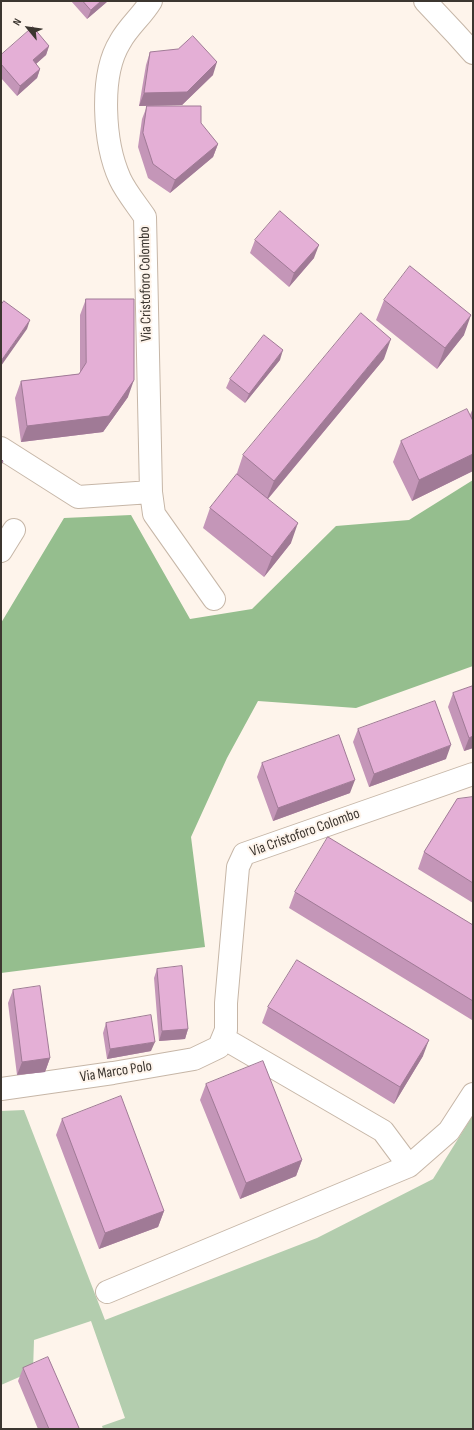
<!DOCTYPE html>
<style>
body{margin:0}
#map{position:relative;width:474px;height:1430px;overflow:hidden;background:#fef4eb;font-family:"Sofia Sans Condensed",sans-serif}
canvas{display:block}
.frame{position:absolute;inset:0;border:2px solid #3c3630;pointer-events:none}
.north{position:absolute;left:8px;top:8px;width:40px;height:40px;-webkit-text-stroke:3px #fef4eb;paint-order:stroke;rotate:299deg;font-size:11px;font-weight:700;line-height:16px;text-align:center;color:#3c3630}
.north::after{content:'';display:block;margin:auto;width:14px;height:18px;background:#3c3630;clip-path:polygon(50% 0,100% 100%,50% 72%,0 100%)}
</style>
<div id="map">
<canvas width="474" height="1430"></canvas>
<div class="frame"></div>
<div class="north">N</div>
</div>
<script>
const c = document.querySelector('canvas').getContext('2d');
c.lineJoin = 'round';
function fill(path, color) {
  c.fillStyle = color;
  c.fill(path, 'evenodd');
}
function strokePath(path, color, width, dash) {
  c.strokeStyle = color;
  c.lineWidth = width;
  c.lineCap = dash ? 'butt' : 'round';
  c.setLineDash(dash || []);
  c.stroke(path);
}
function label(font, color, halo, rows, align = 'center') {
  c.font = font + ' "Sofia Sans Condensed",sans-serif';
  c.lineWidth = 4;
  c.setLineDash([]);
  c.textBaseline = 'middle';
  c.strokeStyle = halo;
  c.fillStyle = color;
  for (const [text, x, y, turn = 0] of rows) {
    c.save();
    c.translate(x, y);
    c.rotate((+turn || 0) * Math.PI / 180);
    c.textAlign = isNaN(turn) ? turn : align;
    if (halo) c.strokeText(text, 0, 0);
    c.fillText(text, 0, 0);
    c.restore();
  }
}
fill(new Path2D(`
 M24 1110 105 1320 317 1238 433 1179 473 1115V1429H103L102 1426 125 1418 91 1321 34 1340 33 1371 1 1385V1111Z`), '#b3cdae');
fill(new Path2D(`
 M473 480V666L356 708 258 701 227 758 191 837 205 947 1 973V623L64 518 131 515 190 619 252 609 336 526 409 520Z`), '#95be8e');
const minor = new Path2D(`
 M425 1 456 34 473 53
 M1 448 78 497 151 492 145 217C137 205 126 192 120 179 104 144 99 76 120 42 128 27 142 16 151 1
 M151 492 154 514 214 599
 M1 551 14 530
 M223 1038 383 1131 409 1166
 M1 1089 113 1073 194 1059 219 1047 226 1030V1003L238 867 244 854 473 774
 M107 1292 409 1166 449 1131 473 1094`);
strokePath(minor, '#c6b6a7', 24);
strokePath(minor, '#fff', 22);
fill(new Path2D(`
 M71 1H108L87 19Z
 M49 46 46 55 36 64 40 69 37 78 17 96 1 78V55Z
 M150 52 213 75 182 105 139 106 146 65Z
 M147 106 218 144 213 157 170 193 148 178 138 147 142 119Z
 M255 240 314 258 289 287 250 253Z
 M86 299 128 397 103 432 21 442 15 398 21 381 79 374 80 373V315Z
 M384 300 464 335 437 369 376 320Z
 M384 359 268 499 291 543 264 577 203 528 210 508 236 476 243 455Z
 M280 360 245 403 226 388 230 379Z
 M473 408V471L412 501 393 462 401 441 470 415Z
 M473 686V748L464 751 448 707 453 693Z
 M358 729 446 759 369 787 353 742Z
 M262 763 350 793 273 821 257 777Z
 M473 797V903L418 869 424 852Z
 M295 892 473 925V1019L472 1020 289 908Z
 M157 969 188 1029 185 1039 159 1041 154 978Z
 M13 990 50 1058 45 1072 17 1075 8 1003Z
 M268 1007 423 1056 394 1104 262 1023Z
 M106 1023 151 1051 107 1059 103 1033Z
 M206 1084 302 1160 296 1176 240 1199 200 1100Z
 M62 1119 164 1211 158 1227 99 1249 56 1135Z
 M23 1368 79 1428V1429H38L18 1381Z`), '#c496b8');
fill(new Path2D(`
 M101 1H108L87 19 91 10Z
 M49 46 46 55 29 70 33 60Z
 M217 62 213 75 182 105 139 106 144 93Z
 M40 69 37 78 17 96 20 86Z
 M218 144 213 157 170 193 175 180Z
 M319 245 314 258 289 287 294 273Z
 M471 315 464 335 437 369 445 348Z
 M30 320 27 329 1 366V361Z
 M391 339 384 359 266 501 274 481Z
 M283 350 280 360 245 403 249 394Z
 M134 380 128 397 103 432 21 442 27 426Z
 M473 454V471L412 501 419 480Z
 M298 523 291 543 264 577 272 557Z
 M473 736V748L464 751 469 738Z
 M451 745 446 759 369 787 374 774Z
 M355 780 350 793 273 821 278 808Z
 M188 1029 185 1039 159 1041 162 1031Z
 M429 1040 423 1056 394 1104 400 1087Z
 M155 1042 151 1051 107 1059 110 1049Z
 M50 1058 45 1072 17 1075 22 1062Z
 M302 1160 296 1176 240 1199 246 1183Z
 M164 1211 158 1227 99 1249 105 1233Z`), '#a07a96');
const building = new Path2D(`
 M83 1H101L91 10Z
 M33 27 49 46 33 60 40 69 20 86 1 64V55Z
 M193 36 217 62 187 92 144 93 150 52 178 49Z
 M147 106H201V123L218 144 175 180 153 164 143 133Z
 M280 211 319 245 294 273 255 240Z
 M410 266 471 315 445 348 384 300Z
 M86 299H134V380L109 416 27 426 21 381 79 374 86 363Z
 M4 301 30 320 1 361V305Z
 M361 313 391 339 274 481 243 455Z
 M264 335 283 350 249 394 230 379Z
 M467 409 473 421V454L419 480 401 441Z
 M1 459 3 461 1 465Z
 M237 474 298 523 272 557 210 508Z
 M473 686V736L469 738 453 693Z
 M435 701 451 745 374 774 358 729Z
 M339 735 355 780 278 808 262 763Z
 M473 797V883L424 852 457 799Z
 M328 837 473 925V1001L295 892Z
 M297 960 429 1040 400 1087 268 1007Z
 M182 966 188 1029 162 1031 157 969Z
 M40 986 50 1058 22 1062 13 990Z
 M151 1015 155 1042 110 1049 106 1023Z
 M263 1061 302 1160 246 1183 206 1084Z
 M121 1096 164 1211 105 1233 62 1119Z
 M48 1357 79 1428 77 1429H49L23 1368Z`);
fill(building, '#e4afd6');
strokePath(building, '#a07a96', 1);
label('15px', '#3c3630', '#fef4eb', [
 ["Via Cristoforo Colombo",146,284,-91],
 ["Via Cristoforo Colombo",305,833,-20],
 ["Via Marco Polo",116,1072,-9]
]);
</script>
